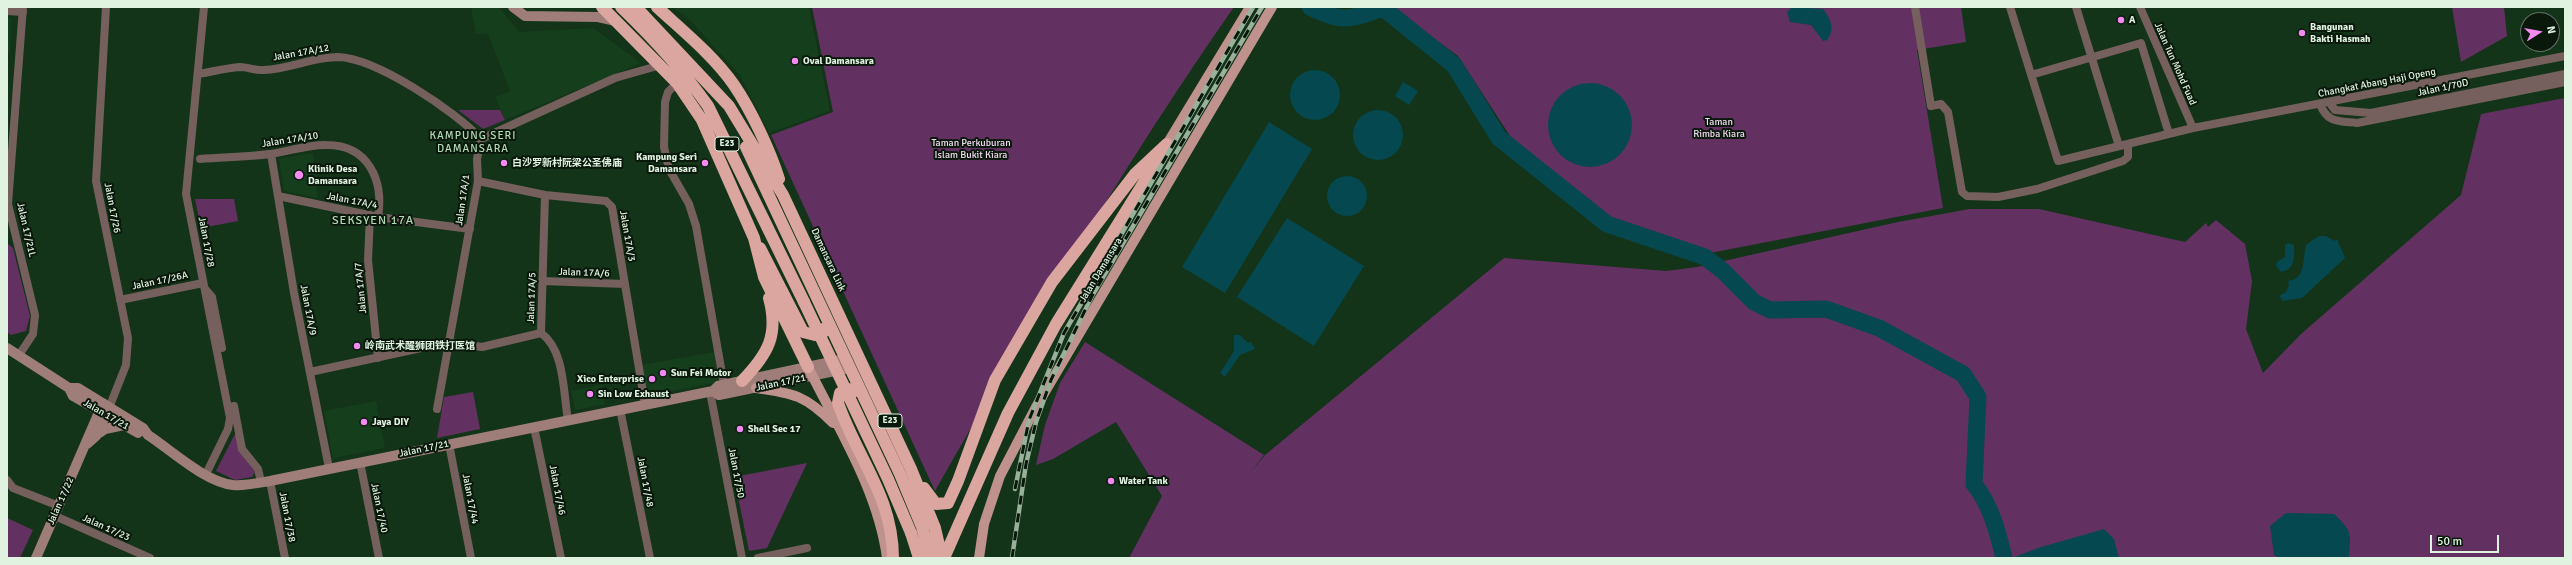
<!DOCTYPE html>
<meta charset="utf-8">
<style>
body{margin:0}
#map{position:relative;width:2572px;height:565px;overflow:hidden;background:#133418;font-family:Signika,sans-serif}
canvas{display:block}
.frame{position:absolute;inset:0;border:8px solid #dff3e0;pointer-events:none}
.north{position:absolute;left:2520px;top:12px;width:40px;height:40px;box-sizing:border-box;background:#0a180c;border:1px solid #5f7061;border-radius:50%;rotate:79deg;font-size:11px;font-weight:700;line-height:16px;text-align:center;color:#dff3e0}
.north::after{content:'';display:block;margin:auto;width:14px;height:18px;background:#f28af2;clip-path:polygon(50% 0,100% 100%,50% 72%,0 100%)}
.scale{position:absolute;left:2430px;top:535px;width:69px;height:18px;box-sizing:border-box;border:2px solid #dff3e0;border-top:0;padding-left:5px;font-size:12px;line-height:14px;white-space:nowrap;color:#dff3e0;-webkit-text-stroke:3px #0a180c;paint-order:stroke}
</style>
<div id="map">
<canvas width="2572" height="565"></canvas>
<div class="frame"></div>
<div class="north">N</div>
<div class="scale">50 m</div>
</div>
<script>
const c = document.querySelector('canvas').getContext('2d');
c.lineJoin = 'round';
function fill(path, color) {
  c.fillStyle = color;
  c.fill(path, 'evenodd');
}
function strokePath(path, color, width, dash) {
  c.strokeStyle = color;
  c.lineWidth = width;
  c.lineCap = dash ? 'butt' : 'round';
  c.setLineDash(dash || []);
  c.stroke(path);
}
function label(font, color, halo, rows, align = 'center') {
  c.font = font + ' Signika,"Noto Sans SC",sans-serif';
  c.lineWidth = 4;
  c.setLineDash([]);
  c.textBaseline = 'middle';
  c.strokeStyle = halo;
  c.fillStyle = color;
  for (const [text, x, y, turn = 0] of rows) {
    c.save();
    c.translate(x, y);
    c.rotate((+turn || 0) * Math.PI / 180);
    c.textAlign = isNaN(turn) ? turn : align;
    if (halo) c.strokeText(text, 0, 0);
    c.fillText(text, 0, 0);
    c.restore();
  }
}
fill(new Path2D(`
 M471 7H499L519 32 593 28 641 63 505 120 495 97 510 91 488 34H476Z
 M672 7H809L830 111 769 133 740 75 689 19Z
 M7 15 11 20 10 53H7Z
 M313 153 318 198 284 191 279 159Z
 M714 352 719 382 647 396 641 365Z
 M602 385 605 404 575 410 571 391Z
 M376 401 385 448 333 458 324 411Z`), '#153e1c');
fill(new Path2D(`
 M812 7H1234C1125 163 1029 326 935 491L771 135 833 112Z
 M1398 7H1961L1966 42 1917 50 1943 208 1710 253 1607 219 1512 139 1458 56 1395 10Z
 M2452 7H2504L2507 36 2461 62Z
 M2565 98V558H1129L1162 496 1116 422 1053 459 1036 465 1045 425 1060 383 1085 342 1264 455 1249 474 1265 455 1504 258 1666 271 1697 267 1898 222 1970 209H2039L2185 242 2206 223 2208 227 2216 220 2245 244 2252 281 2246 329 2263 373 2301 334 2461 195 2481 114Z
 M458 110H500L505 120 483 129Z
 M195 199H234L238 221 201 228Z
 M8 244 13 248 30 316 26 331 11 335 7 332Z
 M473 392 480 429 437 438 444 397Z
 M236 432 239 450 255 472 252 477 235 480 216 471Z
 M807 463 767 548 749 551 734 477Z
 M7 518 33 530 20 558H7Z`), '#623162');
fill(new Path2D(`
 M1792 7 1823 9C1830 18 1836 29 1827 40L1823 41 1811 25 1790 22 1787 12Z
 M1290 95a25 25 0 1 1 50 0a25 25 0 1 1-50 0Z
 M1403 82 1418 91 1409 105 1395 96Z
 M1548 125a42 42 0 1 1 84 0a42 42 0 1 1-84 0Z
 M1353 135a25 25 0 1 1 50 0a25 25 0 1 1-50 0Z
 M1269 122 1312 149 1225 293 1182 267Z
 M1327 196a20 20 0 1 1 40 0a20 20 0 1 1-40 0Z
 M1287 218 1364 266 1314 346 1237 297Z
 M2319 236H2326L2335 241 2337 239 2345 258 2302 298 2283 301 2279 296 2286 292 2289 285 2288 281C2307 278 2302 259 2306 245Z
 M2288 243 2294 245C2294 258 2296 269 2281 272L2276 266 2277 262 2285 257V245Z
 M1234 335H1240L1248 343 1251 342 1255 349 1240 355 1225 377 1220 373 1234 351Z
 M2286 513 2334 514C2352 531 2351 533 2349 557L2279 558 2274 555 2270 526Z
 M2104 529 2114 539 2119 558H2012L2038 548Z`), '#05484f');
strokePath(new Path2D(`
 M1383 8 1385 7`), '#05484f', 3);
strokePath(new Path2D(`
 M1310 7C1343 23 1349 20 1383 8L1454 65 1499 138 1607 224 1705 257 1723 271 1754 302 1770 310 1826 309 1879 328 1963 374 1978 397 1974 484C1991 505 1998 533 2004 558`), '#05484f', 17);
strokePath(new Path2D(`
 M106 7 96 181 128 338 126 365 109 408
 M204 7 186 194 230 418 228 429 206 474
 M1915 7 1931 106 1941 104 1948 112 1962 192 1967 196 1998 197 2037 189 2123 161 2128 157V144
 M2010 7 2058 161 2193 128 2565 56
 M2076 7 2119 146
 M2140 7 2193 128
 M7 11 23 12
 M198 74C211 72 226 68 240 67 248 67 256 71 264 70 289 69 313 57 338 57 376 58 455 111 481 139
 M2031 75 2141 43 2169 134
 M677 83 668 92 665 102 664 147 669 169 689 204 696 226 724 385
 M2329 102 2335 110 2371 113 2565 74
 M2320 104C2327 123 2339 121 2357 123L2565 82
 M481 139 615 78 661 65
 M271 154 294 293 329 468
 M200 159C223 157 247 157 270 154 289 152 307 144 327 145 368 145 384 180 378 217
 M478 181 545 195 606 201 612 207 645 404
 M278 196 378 217 470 229
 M370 215 368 260 378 358
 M542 281 625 284
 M205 289 212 297 222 348
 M120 300 203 283
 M541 333 545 195
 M541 333C565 350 563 392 568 420
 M19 355 33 334 35 315 8 204 23 7
 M310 372 449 342 482 347 541 333
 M710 392 742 558
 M234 406 242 449 258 469 261 482
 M437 409 478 181 477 159 481 139
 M620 409 650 558
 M534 427 561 558
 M449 444 471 558
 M360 462 379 558
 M7 480 13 488 59 506
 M270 481 285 558
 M55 516 150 558
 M758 558 807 548`), '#76605d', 8);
strokePath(new Path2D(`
 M513 7 525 16 598 17 616 21
 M7 348 69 388 73 396 138 433
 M69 388H78L143 428 148 435C171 450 205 482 233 485 245 486 258 483 270 481L713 391 718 386 845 359
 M713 391 719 395 849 368
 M96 435 105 429 124 425
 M87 444 96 436 108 410
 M36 558 103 403`), '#9f7d78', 10);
strokePath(new Path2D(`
 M1167 144 1250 7
 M808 367C838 428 878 490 887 558
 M756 388C794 393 806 396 833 423
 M979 558 984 524 1000 476 1036 407 1272 7`), '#bf928d', 10);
strokePath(new Path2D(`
 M602 7 677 83 702 120 754 238 764 277 808 367
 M621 7C653 38 682 69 708 106L804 302
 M636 7 729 106 783 195 911 469 935 528 942 558
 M657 7C683 31 714 56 734 85 751 110 770 150 779 179
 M746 147 900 474 922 527 931 558
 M760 248 803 332 815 335 825 331V328
 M742 381C768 354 779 335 769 298
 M855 391 851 389 840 393 838 403C857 458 893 497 893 558
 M924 488 936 504 948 503 958 481 995 380 1052 282 1135 174 1167 144
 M911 533 919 558
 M944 558 1008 413 1056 324 1161 155`), '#dba69f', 12);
const rail = new Path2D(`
 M1015 489 1029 420 1064 333 1253 7
 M1012 558 1026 464 1036 422 1051 380 1092 296 1262 7`);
strokePath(rail, '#99b19b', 4.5);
strokePath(rail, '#0a180c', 3, [9]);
strokePath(new Path2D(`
 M804 302 888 479 911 533`), '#dba69f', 12);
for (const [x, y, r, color] of [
 [2121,20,4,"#f28af2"],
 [2302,33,4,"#f28af2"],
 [795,61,4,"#f28af2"],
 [504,163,4,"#f28af2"],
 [705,163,4,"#f28af2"],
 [299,175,5,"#f28af2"],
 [357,346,4,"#f28af2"],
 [663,373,4,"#f28af2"],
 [652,379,4,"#f28af2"],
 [590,394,4,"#f28af2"],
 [364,422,4,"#f28af2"],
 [740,429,4,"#f28af2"],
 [1111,481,4,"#f28af2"]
]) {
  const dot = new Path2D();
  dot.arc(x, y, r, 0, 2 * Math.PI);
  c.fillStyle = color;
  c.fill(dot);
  strokePath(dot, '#0a180c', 1.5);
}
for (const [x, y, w] of [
 [727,144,24],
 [890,421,24]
]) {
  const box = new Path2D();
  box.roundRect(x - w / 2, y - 7, w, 14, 3);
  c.fillStyle = '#0a180c';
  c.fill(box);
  strokePath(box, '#dff3e0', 1);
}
label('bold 9px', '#dff3e0', null, [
 ["E23",727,144],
 ["E23",890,421]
]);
label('bold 10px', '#dff3e0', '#0a180c', [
 ["A",2129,20],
 ["Bangunan",2310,27],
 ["Bakti Hasmah",2310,39],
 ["Oval Damansara",803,61],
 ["Kampung Seri",697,157,"right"],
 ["Damansara",697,169,"right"],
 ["白沙罗新村阮梁公圣佛庙",512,163],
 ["Klinik Desa",308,169],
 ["Damansara",308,181],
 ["岭南武术醒狮团铁打医馆",365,346],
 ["Sun Fei Motor",671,373],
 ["Xico Enterprise",644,379,"right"],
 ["Sin Low Exhaust",598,394],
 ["Jaya DIY",372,422],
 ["Shell Sec 17",748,429],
 ["Water Tank",1119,481]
], 'left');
label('10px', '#dff3e0', '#0a180c', [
 ["Jalan 17A/12",301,53,-10],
 ["Jalan Tun Mohd Fuad",2175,64,66],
 ["Changkat Abang Haji Openg",2377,83,-11],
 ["Jalan 1/70D",2443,88,-12],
 ["Jalan 17A/10",290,140,-9],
 ["Jalan 17A/1",463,200,-82],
 ["Jalan 17A/4",352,201,11],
 ["Jalan 17/26",112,208,79],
 ["Jalan 17/21L",26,230,77],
 ["Jalan 17A/3",627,236,80],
 ["Jalan 17/28",206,242,79],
 ["Damansara Link",828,260,65],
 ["Jalan Damansara",1101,270,-59],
 ["Jalan 17A/6",584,273,2],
 ["Jalan 17/26A",160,281,-12],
 ["Jalan 17A/7",361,288,-96],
 ["Jalan 17A/5",532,298,-88],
 ["Jalan 17A/9",308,310,79],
 ["Jalan 17/21",781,383,-12],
 ["Jalan 17/21",106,415,30],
 ["Jalan 17/21",424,449,-12],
 ["Jalan 17/50",736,473,79],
 ["Jalan 17/48",645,482,79],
 ["Jalan 17/46",557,490,79],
 ["Jalan 17/44",470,499,79],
 ["Jalan 17/22",61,501,-66],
 ["Jalan 17/40",379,508,78],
 ["Jalan 17/38",287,517,79],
 ["Jalan 17/23",106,528,24]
]);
label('10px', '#f2dcf1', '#0a180c', [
 ["Taman",1719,122],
 ["Rimba Kiara",1719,134],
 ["Taman Perkuburan",971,143],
 ["Islam Bukit Kiara",971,155]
]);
c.letterSpacing = '1px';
label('11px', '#b3dab6', '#0a180c', [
 ["KAMPUNG SERI",473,136],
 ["DAMANSARA",473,149]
]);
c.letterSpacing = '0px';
c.letterSpacing = '1px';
label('12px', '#b3dab6', '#0a180c', [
 ["SEKSYEN 17A",373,221]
]);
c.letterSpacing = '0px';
</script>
